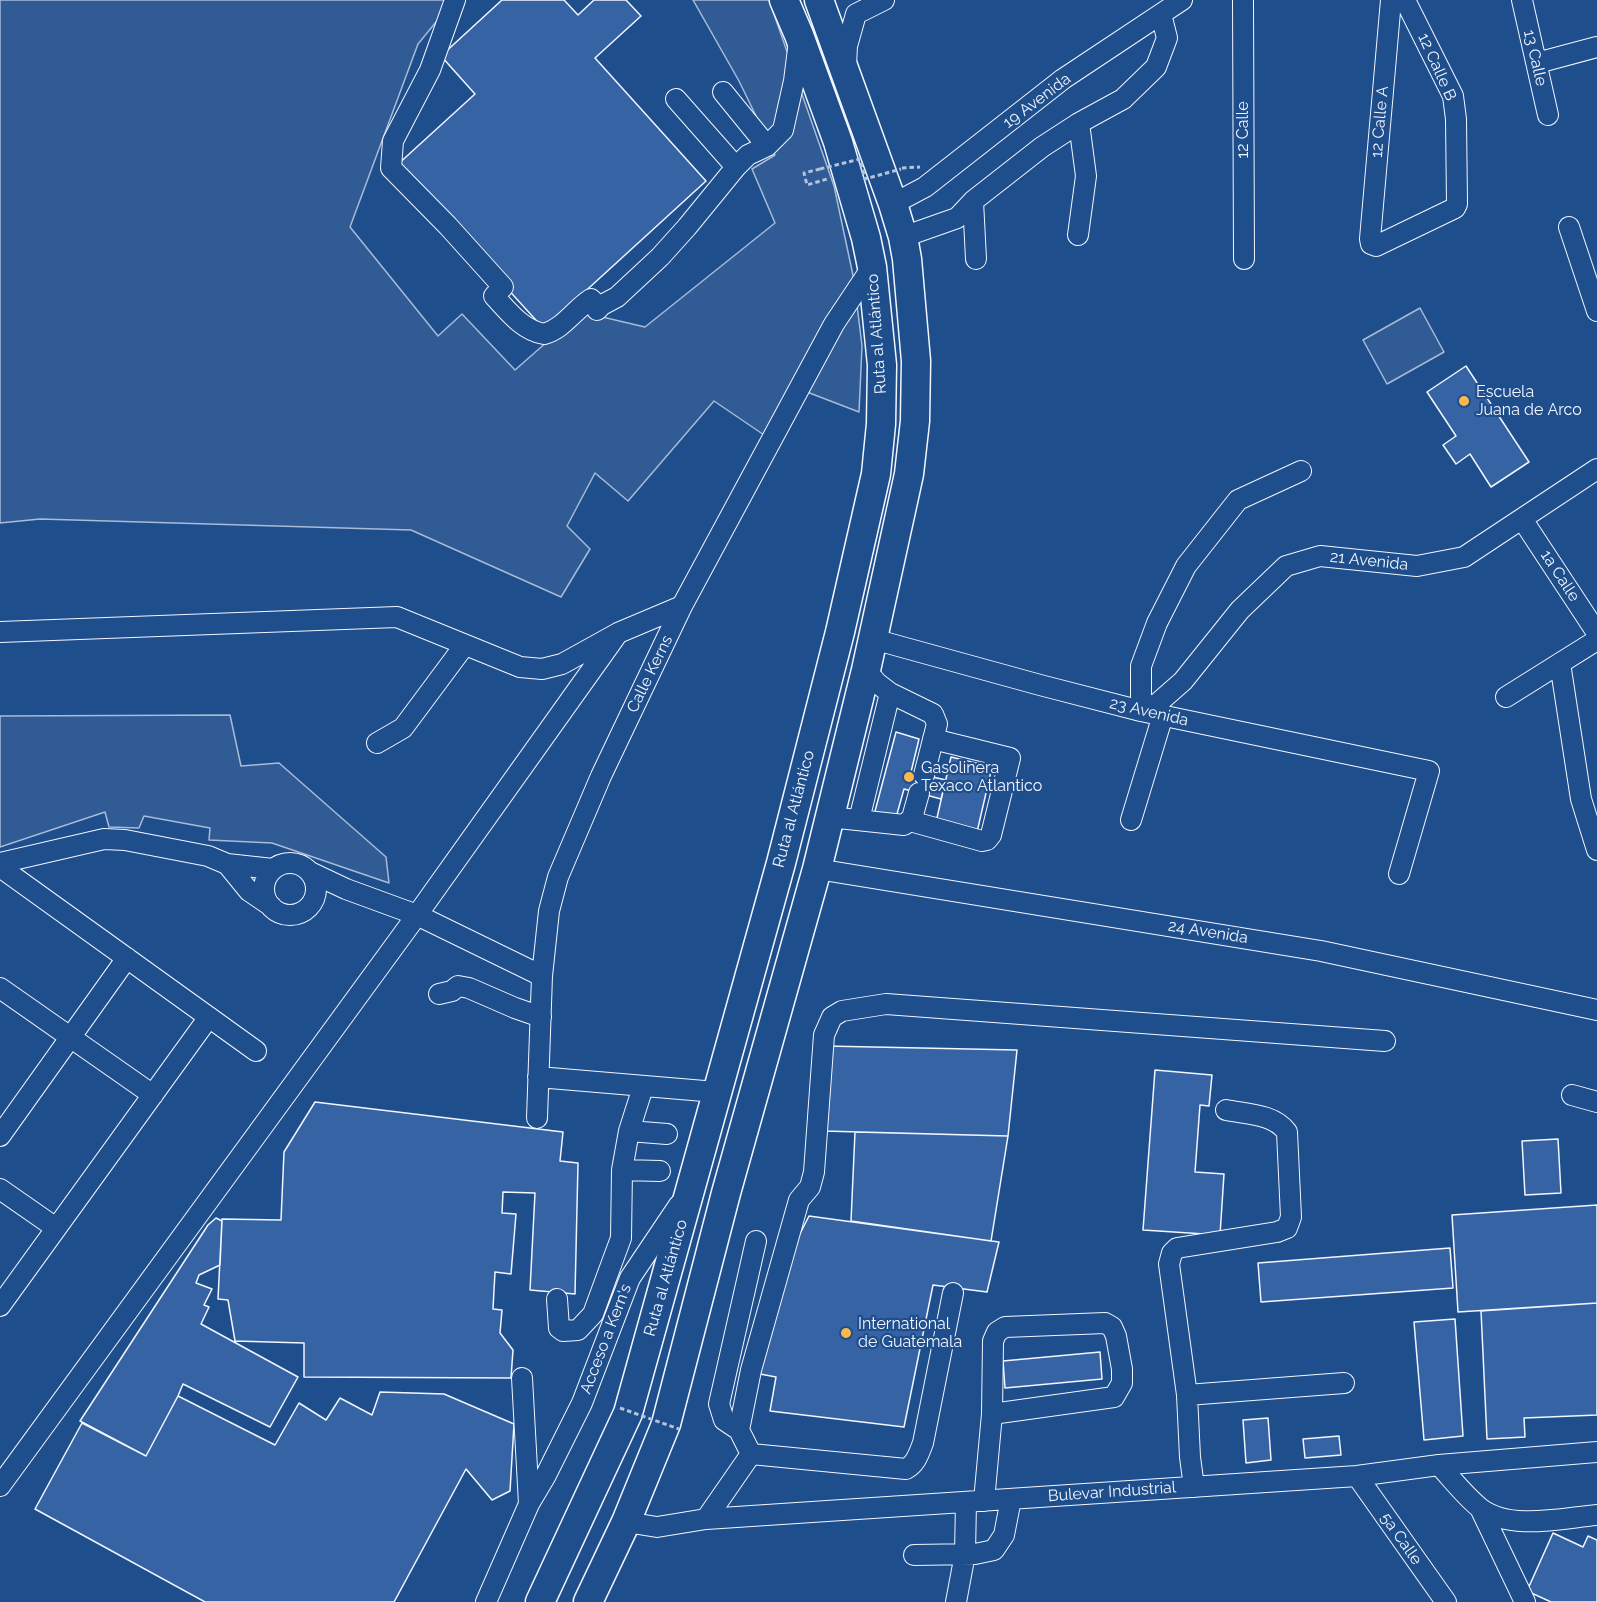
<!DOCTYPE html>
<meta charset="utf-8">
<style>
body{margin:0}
canvas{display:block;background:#1f4e8c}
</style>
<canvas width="1597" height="1602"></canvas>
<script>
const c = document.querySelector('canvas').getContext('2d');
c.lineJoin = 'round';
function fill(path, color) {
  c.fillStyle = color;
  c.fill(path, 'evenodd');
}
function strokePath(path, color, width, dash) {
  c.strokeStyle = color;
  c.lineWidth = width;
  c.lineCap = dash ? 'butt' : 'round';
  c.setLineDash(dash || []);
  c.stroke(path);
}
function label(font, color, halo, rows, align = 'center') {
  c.font = font + ' Raleway,sans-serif';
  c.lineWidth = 4.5;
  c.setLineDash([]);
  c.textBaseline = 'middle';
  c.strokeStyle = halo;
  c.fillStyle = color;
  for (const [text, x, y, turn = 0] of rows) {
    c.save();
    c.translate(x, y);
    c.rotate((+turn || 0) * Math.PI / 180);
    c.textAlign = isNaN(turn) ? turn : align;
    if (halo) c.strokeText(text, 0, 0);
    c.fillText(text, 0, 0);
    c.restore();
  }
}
const built = new Path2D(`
 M0 0H454L418 44 350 227 438 336 462 314 515 370 581 312 645 327 775 223 752 169 775 155 739 81 693 0H769L834 186 854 280 862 346 859 412 794 387 767 437 714 401 628 501 595 473 567 526 590 549 561 597 411 530 40 519 0 523Z
 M1420 308 1444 352 1387 384 1363 340Z
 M230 715 241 766 279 763 386 857 389 883 272 843 209 840 210 828 144 816 139 828 109 827 105 812 0 847V716Z`);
fill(built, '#305b95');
strokePath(built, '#a8bbd7', 1.5);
const building = new Path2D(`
 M502 0H564L578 15 594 0H626L641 16 595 58 706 181 544 329 396 166 475 94 441 56Z
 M1466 366 1529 462 1491 487 1470 454 1456 464 1443 445 1456 436 1427 392Z
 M896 732 919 739 911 772 946 780 941 799 904 789 895 821 874 815Z
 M951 757 992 767 977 832 936 822Z
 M825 1046 1017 1050 1008 1136 823 1131Z
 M1155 1070 1212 1075 1209 1106 1200 1105 1195 1172 1224 1174 1220 1235 1143 1230Z
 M315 1102 563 1132 560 1161 578 1163 575 1294 530 1290 535 1193 503 1192 502 1213 516 1214 511 1274 495 1272 493 1309 502 1310 500 1333 513 1350 511 1378 304 1377V1343L235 1341 228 1300 218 1299 222 1219 281 1220 284 1152Z
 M855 1132 1008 1136 991 1241 851 1221Z
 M1558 1139 1561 1193 1525 1195 1522 1141Z
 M1597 1205V1303L1458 1312 1452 1215Z
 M809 1216 999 1242 987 1292 933 1285 904 1427 770 1411 776 1377 760 1374 784 1265Z
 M216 1218 222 1221 220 1265 199 1275 196 1283 212 1289 204 1305 209 1307 201 1324 298 1377 270 1427 183 1384 178 1396 146 1456 80 1421 208 1225Z
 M1450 1248 1453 1288 1261 1302 1258 1263Z
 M1597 1303V1415L1524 1418 1525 1437 1487 1439 1481 1311Z
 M1455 1319 1463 1436 1424 1440 1414 1322Z
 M1100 1352 1102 1379 1005 1388 1003 1361Z
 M380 1392 444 1394 514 1424 510 1491 492 1500 466 1469 394 1602H205L35 1509 82 1423 146 1456 178 1396 275 1445 299 1403 326 1420 340 1398 372 1415Z
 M1268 1418 1271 1460 1246 1463 1243 1420Z
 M1339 1436 1341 1455 1305 1458 1303 1439Z
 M1553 1533 1583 1547 1588 1536 1597 1540V1602H1551L1527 1591Z`);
fill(building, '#3563a3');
strokePath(building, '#f2f6ff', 1.5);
const minor = new Path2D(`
 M455 0 430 70 393 141 391 168 448 226 503 287 494 296C508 311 522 330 544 334 563 329 574 310 591 299L595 303 597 310 602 305 617 297 660 257 687 227 736 167 748 155 767 146 783 130 794 81 799 41
 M1243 0 1244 259
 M1391 0 1370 239 1371 244 1376 246 1455 208 1457 204 1456 119 1453 96 1405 0
 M1522 0 1548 115
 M1537 63 1597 47
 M846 65 847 46 856 14 884 0
 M723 92 767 146
 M676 99 736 167
 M973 201 976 259
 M893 204 925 187 1063 79 1182 0
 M1569 227 1597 311
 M1078 235 1086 176 1079 123
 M903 237 957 218 973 201 1042 147 1079 123 1123 99 1156 67 1167 38 1161 14
 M1522 519 1597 633
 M0 632 397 617 520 667 542 669 562 664 618 633 682 606
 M873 639 1040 685 1141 711 1429 771 1399 874
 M1560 663 1581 799 1597 850
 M866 670 877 683 890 693 933 714 937 724 924 775
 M1506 697 1597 640
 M1141 711 1158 703 1183 681 1240 610 1286 566 1320 556 1417 566 1464 557 1597 469
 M1141 711V666L1157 623 1186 566 1238 500 1301 471
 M377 743 403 728 464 646
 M829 817 904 825 912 818 919 793
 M859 820 890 693
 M1131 820 1163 715
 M910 821 982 841 987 840 991 835 1010 758 933 739
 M0 863 104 839 125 840 208 856 227 864 273 869
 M264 889a26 26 0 1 1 52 0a26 26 0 1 1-52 0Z
 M227 864 249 891 271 906
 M0 867 256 1051
 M817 869 1321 951 1597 1010
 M310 872 346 889 417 915 542 976
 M0 988 153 1095
 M439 994 452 991 458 986 469 988 515 1008 541 1017
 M538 1077 716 1092
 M1572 1095 1597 1102
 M537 1118 542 976 549 911 558 877 601 776 682 606 834 324 872 267
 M629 1131 667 1134
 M0 1136 127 958
 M622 1170 660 1171
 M0 1189 56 1228
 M557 1299 559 1328 563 1331 578 1330 593 1314 621 1238 622 1170 629 1131 643 1087
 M0 1306 209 1017
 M1187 1395 1344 1383
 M739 1430 724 1420 719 1404 756 1241
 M751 1454 739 1430 751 1370 799 1200 810 1187 814 1172 824 1035 832 1017 842 1011 886 1004 1385 1041
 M1439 1465C1452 1479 1465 1496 1480 1508 1510 1531 1562 1518 1597 1515
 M1357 1476 1446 1602
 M0 1486 417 915 618 633
 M1194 1487 1190 1457 1187 1395 1169 1264 1172 1253 1177 1248 1277 1232 1287 1228 1291 1217 1287 1132C1274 1114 1247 1114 1226 1110
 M984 1501 992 1414 993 1341 997 1332 1005 1327 1105 1323 1112 1327 1116 1336 1122 1369V1383L1114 1397 992 1414
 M529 1504 545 1477 582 1403 630 1278 679 1205
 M1480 1508 1525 1602
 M706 1519 751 1454 906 1469C916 1464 919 1453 923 1443L953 1293
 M626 1522 657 1527 706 1519 1357 1476 1439 1465 1597 1452
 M914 1555 975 1554 994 1550 1004 1535 1011 1499
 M486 1602 529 1504 522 1378
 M956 1602 965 1554 966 1502`);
const highway = new Path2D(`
 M540 1602 628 1413 781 863 840 632 876 474 881 424 882 365 872 267 866 238 838 142 799 35 784 0
 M588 1602 626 1522 666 1424 726 1193 817 869 866 670 909 474 915 421 916 361 907 259 903 237 893 204 819 0`);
strokePath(minor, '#f2f6ff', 22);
strokePath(highway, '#f2f6ff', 31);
strokePath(new Path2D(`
 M902 168 920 167
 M820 169 804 173 807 185 827 179`), '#b3c4dc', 3, [4.5, 3]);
strokePath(minor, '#1f4e8c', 20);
strokePath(highway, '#1f4e8c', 28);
strokePath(new Path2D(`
 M820 169 860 159 865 179 901 169
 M620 1408 679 1429`), '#b3c4dc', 3, [4.5, 3]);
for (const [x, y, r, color] of [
 [1464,401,6,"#ffb74d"],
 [909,777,6,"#ffb74d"],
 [846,1333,6,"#ffb74d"]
]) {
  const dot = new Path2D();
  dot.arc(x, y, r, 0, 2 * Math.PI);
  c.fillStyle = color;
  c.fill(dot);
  strokePath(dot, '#1f4e8c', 2);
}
label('16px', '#f2f6ff', '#1f4e8c', [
 ["13 Calle",1535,58,77],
 ["12 Calle B",1437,67,66],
 ["19 Avenida",1037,101,-37],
 ["12 Calle A",1380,122,-85],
 ["12 Calle",1243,130,-90],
 ["Ruta al Atlántico",877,334,-94],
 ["21 Avenida",1369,561,6],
 ["1a Calle",1560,576,57],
 ["Calle Kerns",650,674,-64],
 ["23 Avenida",1149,712,13],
 ["Ruta al Atlántico",794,809,-75],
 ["24 Avenida",1208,932,9],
 ["Ruta al Atlántico",666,1278,-74],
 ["Acceso a Kern's",606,1339,-69],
 ["Bulevar Industrial",1112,1492,-4],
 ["5a Calle",1401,1539,55]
]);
label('16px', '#f2f6ff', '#1f4e8c', [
 ["Escuela",1476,392],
 ["Juana de Arco",1476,410],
 ["Gasolinera",921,768],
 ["Texaco Atlantico",921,786],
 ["International",858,1324],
 ["de Guatemala",858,1342]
], 'left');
</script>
